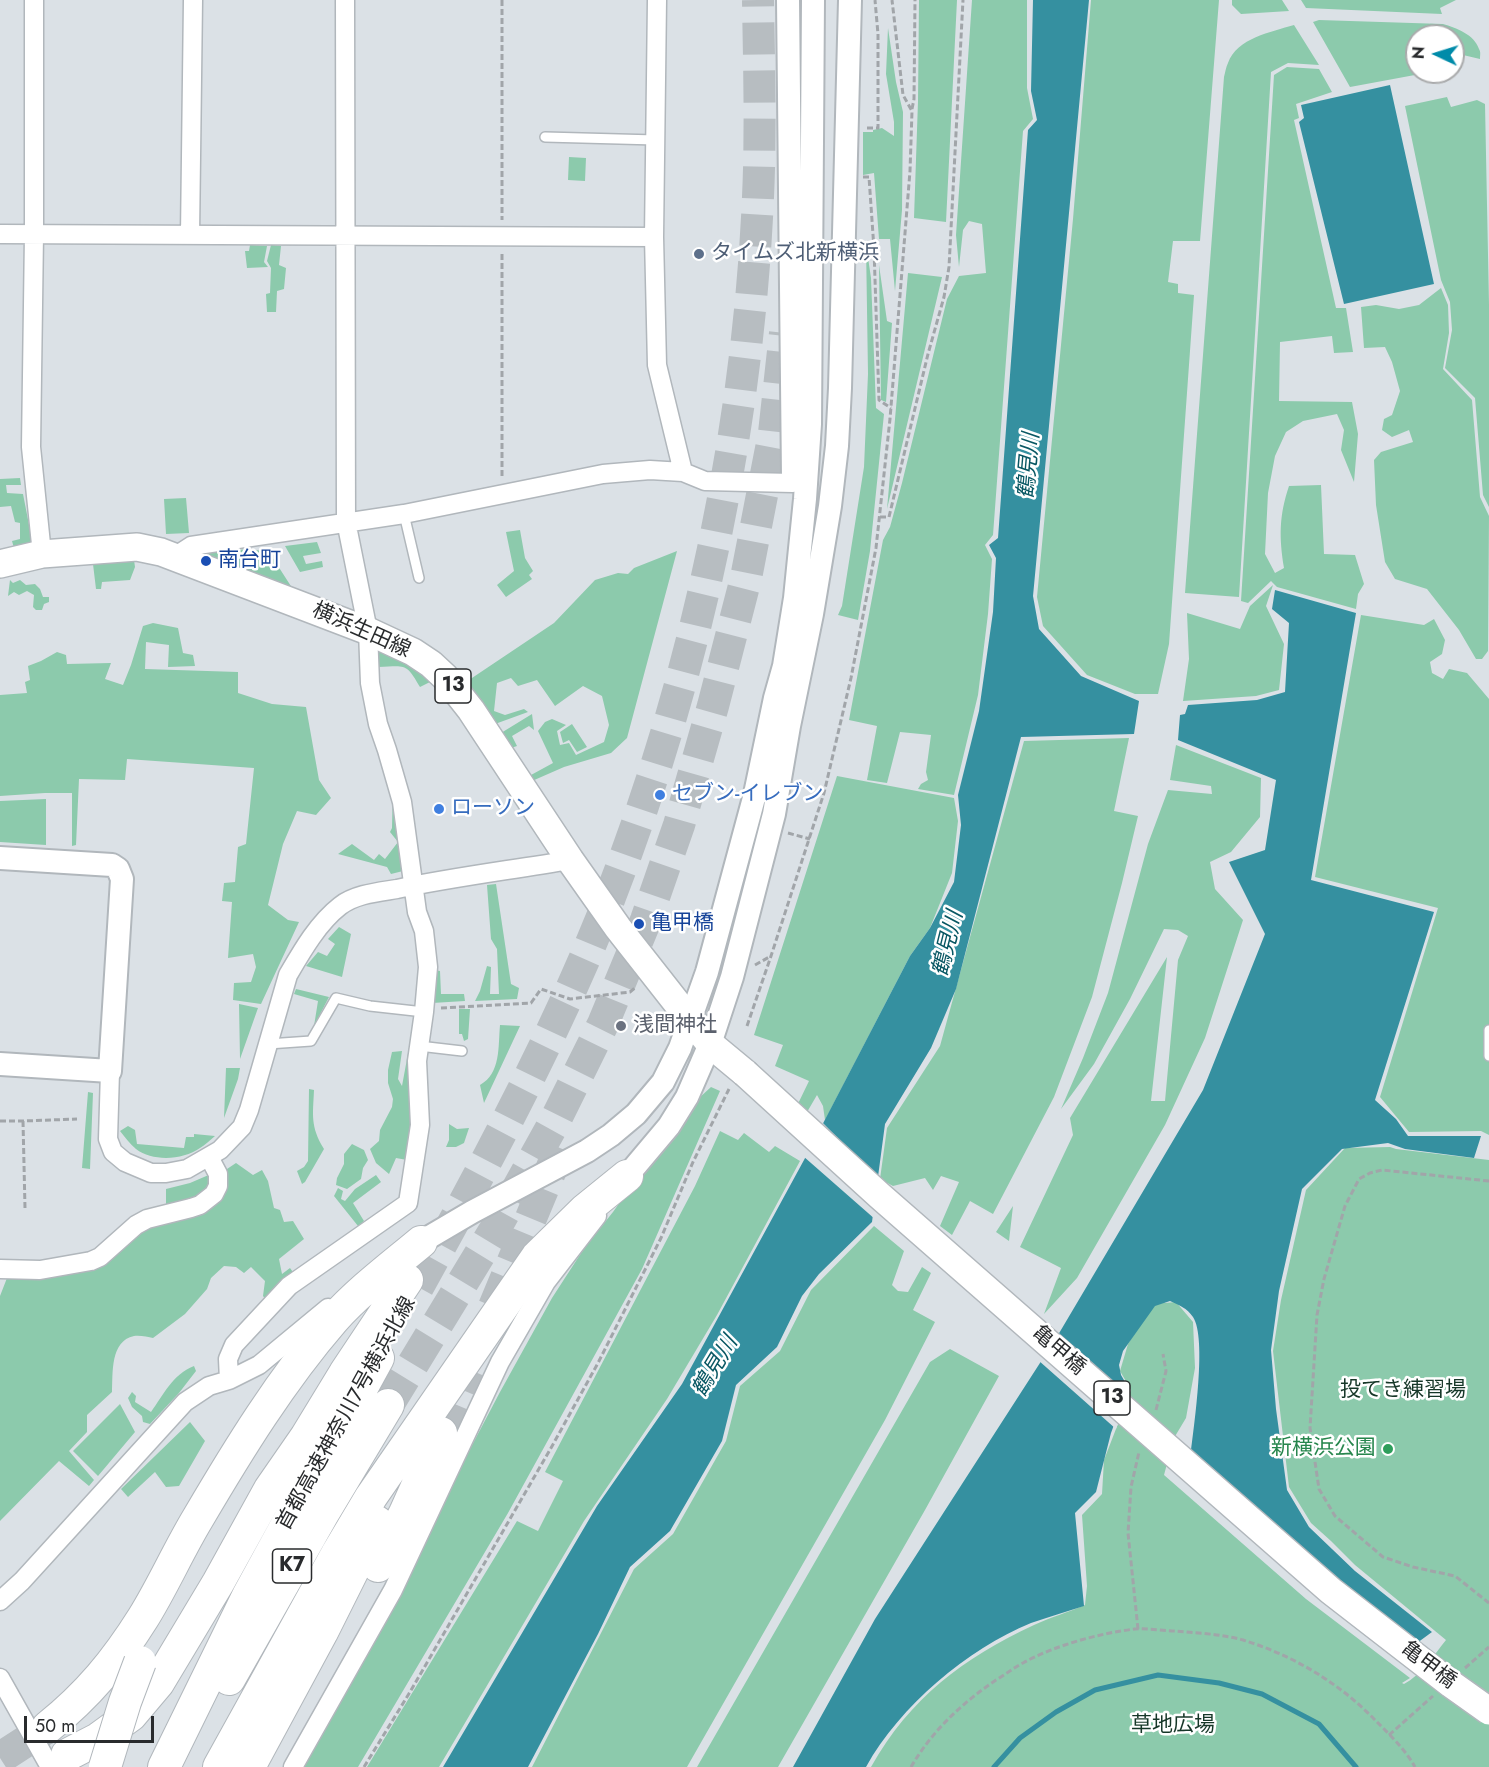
<!DOCTYPE html>
<meta charset="utf-8">
<style>
body{margin:0}
#map{position:relative;width:1489px;height:1767px;overflow:hidden;background:#dbe1e6;font-family:Jost,sans-serif}
canvas{display:block}
.north{position:absolute;left:1405px;top:24px;width:60px;height:60px;box-sizing:border-box;background:#fff;border:2px solid #a9aaab;border-radius:50%;rotate:274deg;font-size:16px;font-weight:700;line-height:24px;text-align:center;color:#292b2d}
.north::after{content:'';display:block;margin:auto;width:21px;height:27px;background:#008ba9;clip-path:polygon(50% 0,100% 100%,50% 72%,0 100%)}
.scale{position:absolute;left:24px;top:1716px;width:130px;height:27px;box-sizing:border-box;border:3px solid #292b2d;border-top:0;padding-left:8px;font-size:18px;line-height:21px;white-space:nowrap;color:#292b2d;-webkit-text-stroke:4px #fff;paint-order:stroke}
</style>
<div id="map">
<canvas width="1489" height="1767"></canvas>
<div class="north">N</div>
<div class="scale">50 m</div>
</div>
<script>
const c = document.querySelector('canvas').getContext('2d');
c.lineJoin = 'round';
function fill(path, color) {
  c.fillStyle = color;
  c.fill(path, 'evenodd');
}
function strokePath(path, color, width, dash) {
  c.strokeStyle = color;
  c.lineWidth = width;
  c.lineCap = dash ? 'butt' : 'round';
  c.setLineDash(dash || []);
  c.stroke(path);
}
function label(font, color, halo, rows, align = 'center') {
  c.font = font + ' Jost,"Noto Sans JP",sans-serif';
  c.lineWidth = 5;
  c.setLineDash([]);
  c.textBaseline = 'middle';
  c.strokeStyle = halo;
  c.fillStyle = color;
  for (const [text, x, y, turn = 0] of rows) {
    c.save();
    c.translate(x, y);
    c.rotate((+turn || 0) * Math.PI / 180);
    c.textAlign = isNaN(turn) ? turn : align;
    if (halo) c.strokeText(text, 0, 0);
    c.fillText(text, 0, 0);
    c.restore();
  }
}
fill(new Path2D(`
 M919 0H957L946 222 914 218 918 101Z
 M972 0H1027V88L1033 119 1023 131 993 535 985 545 992 559 988 614 978 695 954 795 918 789 921 784 928 780 926 772 931 735 900 732 887 783 867 780 877 726 849 720 883 540 890 527 902 483 947 299 959 276 986 273 982 224 969 221 963 230 959 267 956 235Z
 M1091 0H1219L1200 241H1173L1168 282 1178 284V293L1194 295 1169 644 1158 694H1135L1087 675 1043 626 1037 597 1073 219Z
 M1232 0H1282L1289 11 1241 14 1232 5Z
 M1301 0H1456L1440 8 1442 14 1306 8Z
 M1319 20 1443 24C1456 28 1474 34 1479 49 1481 52 1480 55 1480 59L1463 55 1453 58V36H1417V72H1431L1350 87 1313 22Z
 M1294 25 1319 65 1288 63 1271 72 1239 597 1185 593 1224 77C1225 73 1226 67 1228 63 1237 38 1271 32 1294 25Z
 M888 28 896 82 903 112 902 210 895 291 890 239H879L874 173 863 175V132H873V130L882 128 894 136V122L886 74Z
 M1287 67 1319 69 1332 92 1296 104 1299 118 1294 120 1336 308H1346L1353 352 1334 353 1332 336 1280 342 1279 401 1352 402 1358 434 1354 482 1341 450 1344 430 1337 414 1303 421 1286 432 1275 456 1268 493 1265 554 1275 573 1284 568C1279 537 1279 516 1289 486L1321 485 1324 554 1355 555 1364 584 1358 594 1356 609 1277 587 1271 581 1248 603 1241 601 1274 75Z
 M1447 97 1451 107 1477 100 1485 104 1489 305V507L1483 495 1475 398 1445 368 1452 330 1450 302 1441 280 1405 106Z
 M569 157 586 158 585 181 568 180Z
 M866 244 871 278 876 408 884 414 870 551 858 620 838 615 842 606 864 467 868 374Z
 M250 245 267 246 264 262 268 267 247 268 245 251H249Z
 M271 245 281 246 279 265 286 268 284 289 277 291 276 312H267L266 294 270 293 271 268 267 261Z
 M879 265 887 321 892 323 886 402 881 400Z
 M908 273 942 277 887 509Z
 M1441 288 1448 305 1449 333 1443 369 1472 400 1480 497 1489 516 1488 651 1482 659H1476L1459 630 1427 589 1395 579 1385 562 1376 505 1374 460 1381 452 1413 442 1409 430 1392 437 1382 430 1384 419 1392 415 1400 391 1392 362 1385 347 1364 348 1361 307 1376 305 1399 309 1419 305Z
 M20 478 21 485H6L7 493 23 494 32 540 27 547 14 548 12 541 20 539V523L15 522 11 506 0 507V479Z
 M186 498 189 533 166 534 164 499Z
 M520 530 525 558 533 571 529 575 532 579 506 597 497 585 514 571 506 532Z
 M317 542 321 553 303 556 306 564 322 561 323 567 300 572 285 546Z
 M249 549 269 552 296 594 200 553Z
 M677 551 627 738 611 753 564 767 532 781 531 775 553 763 538 731 545 722 552 719 566 725 557 731 560 745 569 743 576 755 604 742 609 725 602 696 583 686 555 706 537 680 518 686 511 678 497 683 494 711 505 715 524 709 528 712 495 724 466 682 554 623 595 580 618 573 628 574 634 568Z
 M134 560 135 567 130 580 102 582 101 589H96L93 564Z
 M10 580 13 583 20 580 26 585 35 584 40 589 43 597H49V602L44 604 42 610H36L33 607 34 595 27 591 19 595 14 592 8 596Z
 M1273 585 1266 606 1284 644 1279 690 1256 696 1183 701 1189 659 1187 613 1240 629 1250 606Z
 M1361 615 1424 625 1434 619 1445 640 1442 654 1430 662 1432 673 1443 679 1449 669 1467 673 1489 699V1135L1481 1131 1409 1132 1380 1097 1438 908 1315 877Z
 M153 623 178 628 183 653 193 655 195 666 168 667 169 645 146 642 145 669 238 672V693L272 704 306 707 319 780 331 798 316 815 297 811 283 844 268 905 288 920 299 922 261 1004 233 1000 234 983 251 982 256 967 253 954 228 958 232 902 222 901 224 883 235 882 238 847 246 844 254 768 127 759 125 780 79 779 76 845 72 846V793H45L0 796V695L27 693 25 682 30 680 28 666 41 661 57 652 66 655 67 664 111 663 105 679 123 685 131 665 143 626Z
 M377 650C401 658 412 663 430 682L420 687C406 662 405 666 378 667Z
 M532 714 534 730 529 726 512 736 517 746 511 748 501 733Z
 M572 724 587 747 577 752 569 740 563 743 560 732Z
 M1129 738 1114 811 1138 816 1122 883 1092 997 1054 1097 993 1214 970 1201 952 1235 940 1226 959 1182 941 1176 933 1190 925 1178 893 1186 880 1179 887 1128 940 1046 1024 741Z
 M1176 745 1261 778 1260 817 1231 852 1210 862 1215 889 1243 920 1205 1038 1165 1125 1077 1278 1044 1314 1061 1268 1020 1247 1073 1135 1070 1118 1167 957 1151 1101H1165L1178 960 1188 936 1178 930 1164 929 1130 999 1094 1064 1061 1109 1083 1058 1108 993 1148 844 1168 790 1212 794 1211 786 1170 780Z
 M837 776 954 798 958 821 952 873 930 928 910 956 825 1120 823 1106 817 1095 803 1119 794 1112 809 1081 775 1066 783 1045 754 1035Z
 M393 785 407 870 391 874 387 867 338 854 352 844 374 860 379 854 385 859 398 842 390 832 392 828Z
 M46 799V845L0 842V801Z
 M496 884 511 984 519 988 517 999 475 1001 480 991 487 966 491 967 490 994H499L497 949 491 939 487 885Z
 M339 927 351 934 342 977 306 966 318 952 327 956 335 944 328 939Z
 M435 970 440 971 441 994H464L465 1001 432 1003Z
 M296 989 329 997 314 1026 318 1001 294 994Z
 M239 1004 258 1008 240 1059Z
 M459 1009H470L468 1039 464 1041 462 1034H459Z
 M500 1025 520 1026 484 1103 480 1085C501 1073 498 1047 500 1025Z
 M409 1048H415L414 1111 407 1160 396 1158 389 1174 376 1163 370 1149 379 1141 380 1130 392 1107 393 1099 388 1083V1070L392 1052 402 1051 398 1079 402 1086Z
 M226 1068H240L238 1079 224 1118Z
 M711 1087 720 1091 642 1269 508 1513 358 1767H304L315 1739 389 1603 500 1392 552 1298 585 1247 613 1212 685 1111Z
 M309 1089 314 1090C313 1115 310 1126 324 1149L305 1182 302 1184 297 1171 304 1167 308 1161Z
 M88 1092 93 1093 90 1169 82 1168Z
 M449 1124 457 1129 469 1128 464 1143 456 1147H446L449 1140Z
 M128 1126 135 1130 137 1144 184 1148 186 1137H194V1134L215 1136C210 1140 205 1145 200 1148 183 1160 153 1162 136 1149 130 1144 125 1137 120 1131Z
 M720 1131 738 1140 744 1133 769 1152 775 1146 800 1161 717 1315 667 1399 584 1521 439 1767H367L517 1521 538 1531 563 1481 545 1472 695 1186Z
 M352 1144 364 1150 368 1160 363 1168 361 1179 347 1189 336 1185 337 1178 344 1164V1154Z
 M1390 1147 1396 1149 1489 1160V1767H871C910 1698 963 1658 1034 1625 1051 1617 1069 1612 1085 1605L1087 1586 1082 1515 1102 1494 1104 1460 1131 1390 1120 1371 1128 1344 1152 1304 1176 1302 1193 1322 1195 1368 1186 1418 1174 1438 1164 1475 1306 1599 1410 1678 1402 1683 1404 1684C1421 1675 1434 1655 1446 1640L1355 1565 1331 1541 1311 1523 1289 1487 1273 1351 1281 1300 1306 1190 1345 1148Z
 M236 1163 253 1175 262 1170 268 1181 274 1208 280 1210 284 1222 293 1221 304 1239 279 1259 282 1274 290 1268 295 1275 267 1301 263 1296 265 1281 251 1267 244 1273 236 1267 224 1266 211 1278 207 1289 185 1314 153 1338C148 1337 140 1335 134 1336 110 1341 113 1373 112 1392L87 1415V1432L69 1451 94 1480 89 1486 59 1461 0 1521V1296L7 1278 56 1274 141 1230 203 1209 224 1171Z
 M211 1174 212 1185 196 1200 166 1207V1189L190 1183Z
 M376 1175 381 1182 353 1203 364 1221 358 1226 334 1196 338 1188 343 1191 341 1199 345 1201 355 1189Z
 M1013 1206 1009 1241 996 1232Z
 M874 1226 904 1251 892 1285 898 1291 908 1292 922 1267 931 1273 913 1310 935 1322 885 1420 687 1767H532L634 1569 673 1534 726 1441 740 1386 780 1351 811 1290Z
 M950 1349 999 1376 925 1510 778 1767H697L930 1362Z
 M194 1366 196 1371 179 1393 150 1424 143 1422 142 1416 132 1407 128 1398 132 1392 136 1396 135 1402 151 1412C164 1394 172 1375 194 1366Z
 M120 1404 135 1432 98 1476 73 1451Z
 M190 1422 205 1441 179 1486 166 1487 155 1472 128 1497 121 1489Z`), '#8ccaac');
fill(new Path2D(`
 M1033 0H1089L1033 596 1039 629 1081 676 1139 701 1134 734 1021 737 956 989 931 1048 885 1124 872 1222 819 1274 802 1296 777 1347 736 1385 722 1441 670 1531 630 1567 598 1634 528 1767H443L597 1506 682 1384 804 1160 910 956 930 928 954 882 961 825 958 795 979 711 993 612 996 558 989 545 998 538 1028 130 1037 120 1031 91Z
 M1390 85 1434 284 1344 304 1299 122 1304 118 1301 105Z
 M1275 590 1356 613 1311 880 1434 912 1375 1100 1396 1119 1408 1136H1481L1474 1158 1405 1149 1388 1143 1342 1149 1302 1189 1279 1291 1271 1350 1276 1409 1287 1490 1309 1527 1355 1571 1432 1632 1417 1643 1343 1587 1191 1452C1194 1425 1207 1338 1193 1317 1187 1308 1179 1305 1170 1301L1155 1306 1123 1351 1119 1365 1121 1375 1128 1387 1111 1433 1096 1492 1075 1513 1084 1606C1066 1612 1048 1617 1031 1623 967 1649 900 1706 866 1767H793L875 1619 1058 1335 1203 1090 1265 934 1229 862 1265 850 1276 780 1178 740 1180 715 1185 714 1188 705 1257 700 1285 692 1289 623 1272 609Z`), '#3590a0');
fill(new Path2D(`
 M821 1121 880 1181 876 1220 803 1156Z
 M1055 1334 1128 1398 1116 1429 1038 1360Z`), '#dbe1e6');
strokePath(new Path2D(`
 M994 1767 1020 1738 1056 1712 1095 1690 1158 1675 1219 1683 1262 1694 1319 1724 1356 1767`), '#3590a0', 5);
strokePath(new Path2D(`
 M418 1287C488 1160 557 1032 610 897 695 678 748 432 758 197 761 131 759 65 758 0
 M494 1307 560 1148
 M388 1405 494 1231 555 1121 603 1024 646 920 679 825 713 706 746 578 774 433 785 333
 M441 1433 468 1369
 M0 1758 48 1727`), '#b7bdc1', 32, [32, 16]);
const service = new Path2D(`
 M545 137 656 140
 M404 514 419 578
 M1489 1030V1056
 M268 1044 311 1041 336 998 370 1006 424 1012
 M419 1046 462 1051`);
const minor = new Path2D(`
 M34 0V234L31 447 42 554
 M657 0 654 237 657 365 683 472
 M0 234 654 237
 M190 235 193 0
 M174 557 191 546 404 514 603 474 650 470 683 472 705 481 793 483
 M110 1071 108 1139 113 1152 125 1162 151 1173H166L187 1169 220 1150 242 1127 249 1110 288 975C302 951 318 923 340 906 355 894 379 892 397 889 454 877 512 870 570 860
 M0 1269 40 1270 91 1261 100 1257 136 1225 147 1219 191 1208 200 1205 214 1194 218 1186V1174L209 1157
 M229 1380 228 1359 234 1345 289 1286 408 1203 420 1125 417 1061 424 1012 428 967 424 931 417 912 402 802 387 750 378 724 370 683 368 631 346 521 345 0
 M0 1601 22 1581 185 1402 209 1386 229 1380 259 1365 328 1308
 M0 1678 50 1767
 M293 1767 393 1590 500 1362 546 1282 597 1216`);
const tertiary = new Path2D(`
 M788 0 793 478
 M0 858 112 865 118 869 122 879 110 1071 0 1064
 M627 1176 669 1126 687 1097 710 1044 732 977 774 814 789 726 812 614 830 506 837 446 840 388 850 0
 M421 1242 472 1212 587 1151 611 1135 636 1114 663 1082 680 1048 707 972 755 794 775 698 784 666 795 598 805 499 810 424 813 0`);
const primary = new Path2D(`
 M0 564 42 554 137 547 161 552 368 631 413 652 431 664 445 677 471 710 570 860 618 928 691 1021 710 1044 745 1073`);
const motorway = new Path2D(`
 M378 1566 405 1513 441 1433
 M229 1679 322 1515 388 1405
 M48 1727C88 1695 116 1661 143 1618 163 1586 178 1551 198 1518 238 1450 281 1380 333 1320 359 1291 391 1267 421 1242
 M67 1755 98 1739 131 1715 158 1683 218 1583 270 1489 306 1437 345 1373 407 1280
 M164 1767 248 1596 378 1358
 M219 1767 337 1554 371 1497 492 1322 537 1257 585 1210 627 1176
 M249 1767 322 1632 377 1522`);
strokePath(service, '#b1b7bc', 12);
strokePath(minor, '#b1b7bc', 21);
strokePath(tertiary, '#b1b7bc', 26);
strokePath(primary, '#b1b7bc', 30);
strokePath(motorway, '#b1b7bc', 34);
strokePath(new Path2D(`
 M502 0V220
 M912 109 914 99 915 0
 M867 128H878V34L875 0
 M863 177H869L874 249 879 400 891 408
 M502 254V478
 M880 517H889L928 354 944 297 949 267 963 0
 M788 833 810 839
 M755 965 771 956
 M441 1008 531 1003 541 989 570 999 630 992 636 987
 M747 1026 771 956 824 793 851 678 876 548 890 419 910 171 912 111 903 95 892 0
 M0 1121H23L77 1119
 M23 1121 25 1208
 M1489 1181 1382 1170 1370 1173 1359 1179 1345 1206 1324 1279 1317 1315 1310 1428 1319 1489 1335 1516 1383 1557 1413 1567 1455 1576 1489 1603
 M1156 1410 1166 1371 1163 1354
 M1138 1629 1128 1533 1131 1487 1139 1452
 M1465 1668 1489 1647
 M1389 1735 1433 1696
 M364 1767 410 1692 551 1448 598 1363 661 1238 693 1162 729 1089
 M911 1767C932 1731 962 1703 996 1680 1005 1675 1013 1668 1023 1663 1053 1646 1100 1633 1135 1629 1148 1628 1163 1631 1176 1631 1198 1633 1221 1634 1243 1640 1292 1655 1338 1682 1374 1719 1388 1733 1405 1749 1415 1767`), '#a1a5a9', 3, [6, 3]);
strokePath(service, '#fff', 9);
strokePath(minor, '#fff', 18);
strokePath(tertiary, '#fff', 22);
strokePath(primary, '#fff', 27);
strokePath(motorway, '#fff', 32);
const primaryBridge = new Path2D(`
 M745 1073 880 1196 1331 1591 1451 1684 1489 1711`);
const motorwayBridge = new Path2D(`
 M105 1767 125 1702 140 1662`);
strokePath(primaryBridge, '#b1b7bc', 30, []);
strokePath(motorwayBridge, '#b1b7bc', 34, []);
strokePath(primaryBridge, '#fff', 27);
strokePath(motorwayBridge, '#fff', 32);
for (const [x, y, r, color] of [
 [699,254,6,"#5c6f8a"],
 [206,561,6,"#1a4fb4"],
 [660,795,6,"#3f7fe0"],
 [439,809,6,"#3f7fe0"],
 [639,924,6,"#1a4fb4"],
 [621,1026,6,"#6b7280"],
 [1388,1449,6,"#2e9e5b"]
]) {
  const dot = new Path2D();
  dot.arc(x, y, r, 0, 2 * Math.PI);
  c.fillStyle = color;
  c.fill(dot);
  strokePath(dot, '#fff', 2);
}
for (const [x, y, w] of [
 [453,686,36],
 [1112,1398,36],
 [292,1566,39]
]) {
  const box = new Path2D();
  box.roundRect(x - w / 2, y - 17, w, 34, 4.5);
  c.fillStyle = '#fff';
  c.fill(box);
  strokePath(box, '#292b2d', 1.5);
}
label('bold 20px', '#292b2d', null, [
 ["13",453,686],
 ["13",1112,1398],
 ["K7",292,1566]
]);
label('21px', '#4e5e75', '#fff', [
 ["タイムズ北新横浜",711,254]
], 'left');
label('21px', '#164399', '#fff', [
 ["南台町",218,561],
 ["亀甲橋",651,924]
], 'left');
label('21px', '#292b2d', '#fff', [
 ["横浜生田線",361,631,24],
 ["亀甲橋",1058,1351,41],
 ["首都高速神奈川7号横浜北線",347,1414,-61],
 ["亀甲橋",1428,1666,37]
]);
label('21px', '#366cbe', '#fff', [
 ["セブン-イレブン",672,795],
 ["ローソン",451,809]
], 'left');
label('21px', '#5b616d', '#fff', [
 ["浅間神社",633,1026]
], 'left');
label('21px', '#163728', '#fff', [
 ["投てき練習場",1403,1391],
 ["草地広場",1173,1726]
]);
label('21px', '#27864d', '#fff', [
 ["新横浜公園",1376,1449]
], 'right');
label('italic 22px', '#085763', '#fff', [
 ["鶴見川",1030,466,-85],
 ["鶴見川",949,944,-76],
 ["鶴見川",716,1367,-59]
]);
</script>
